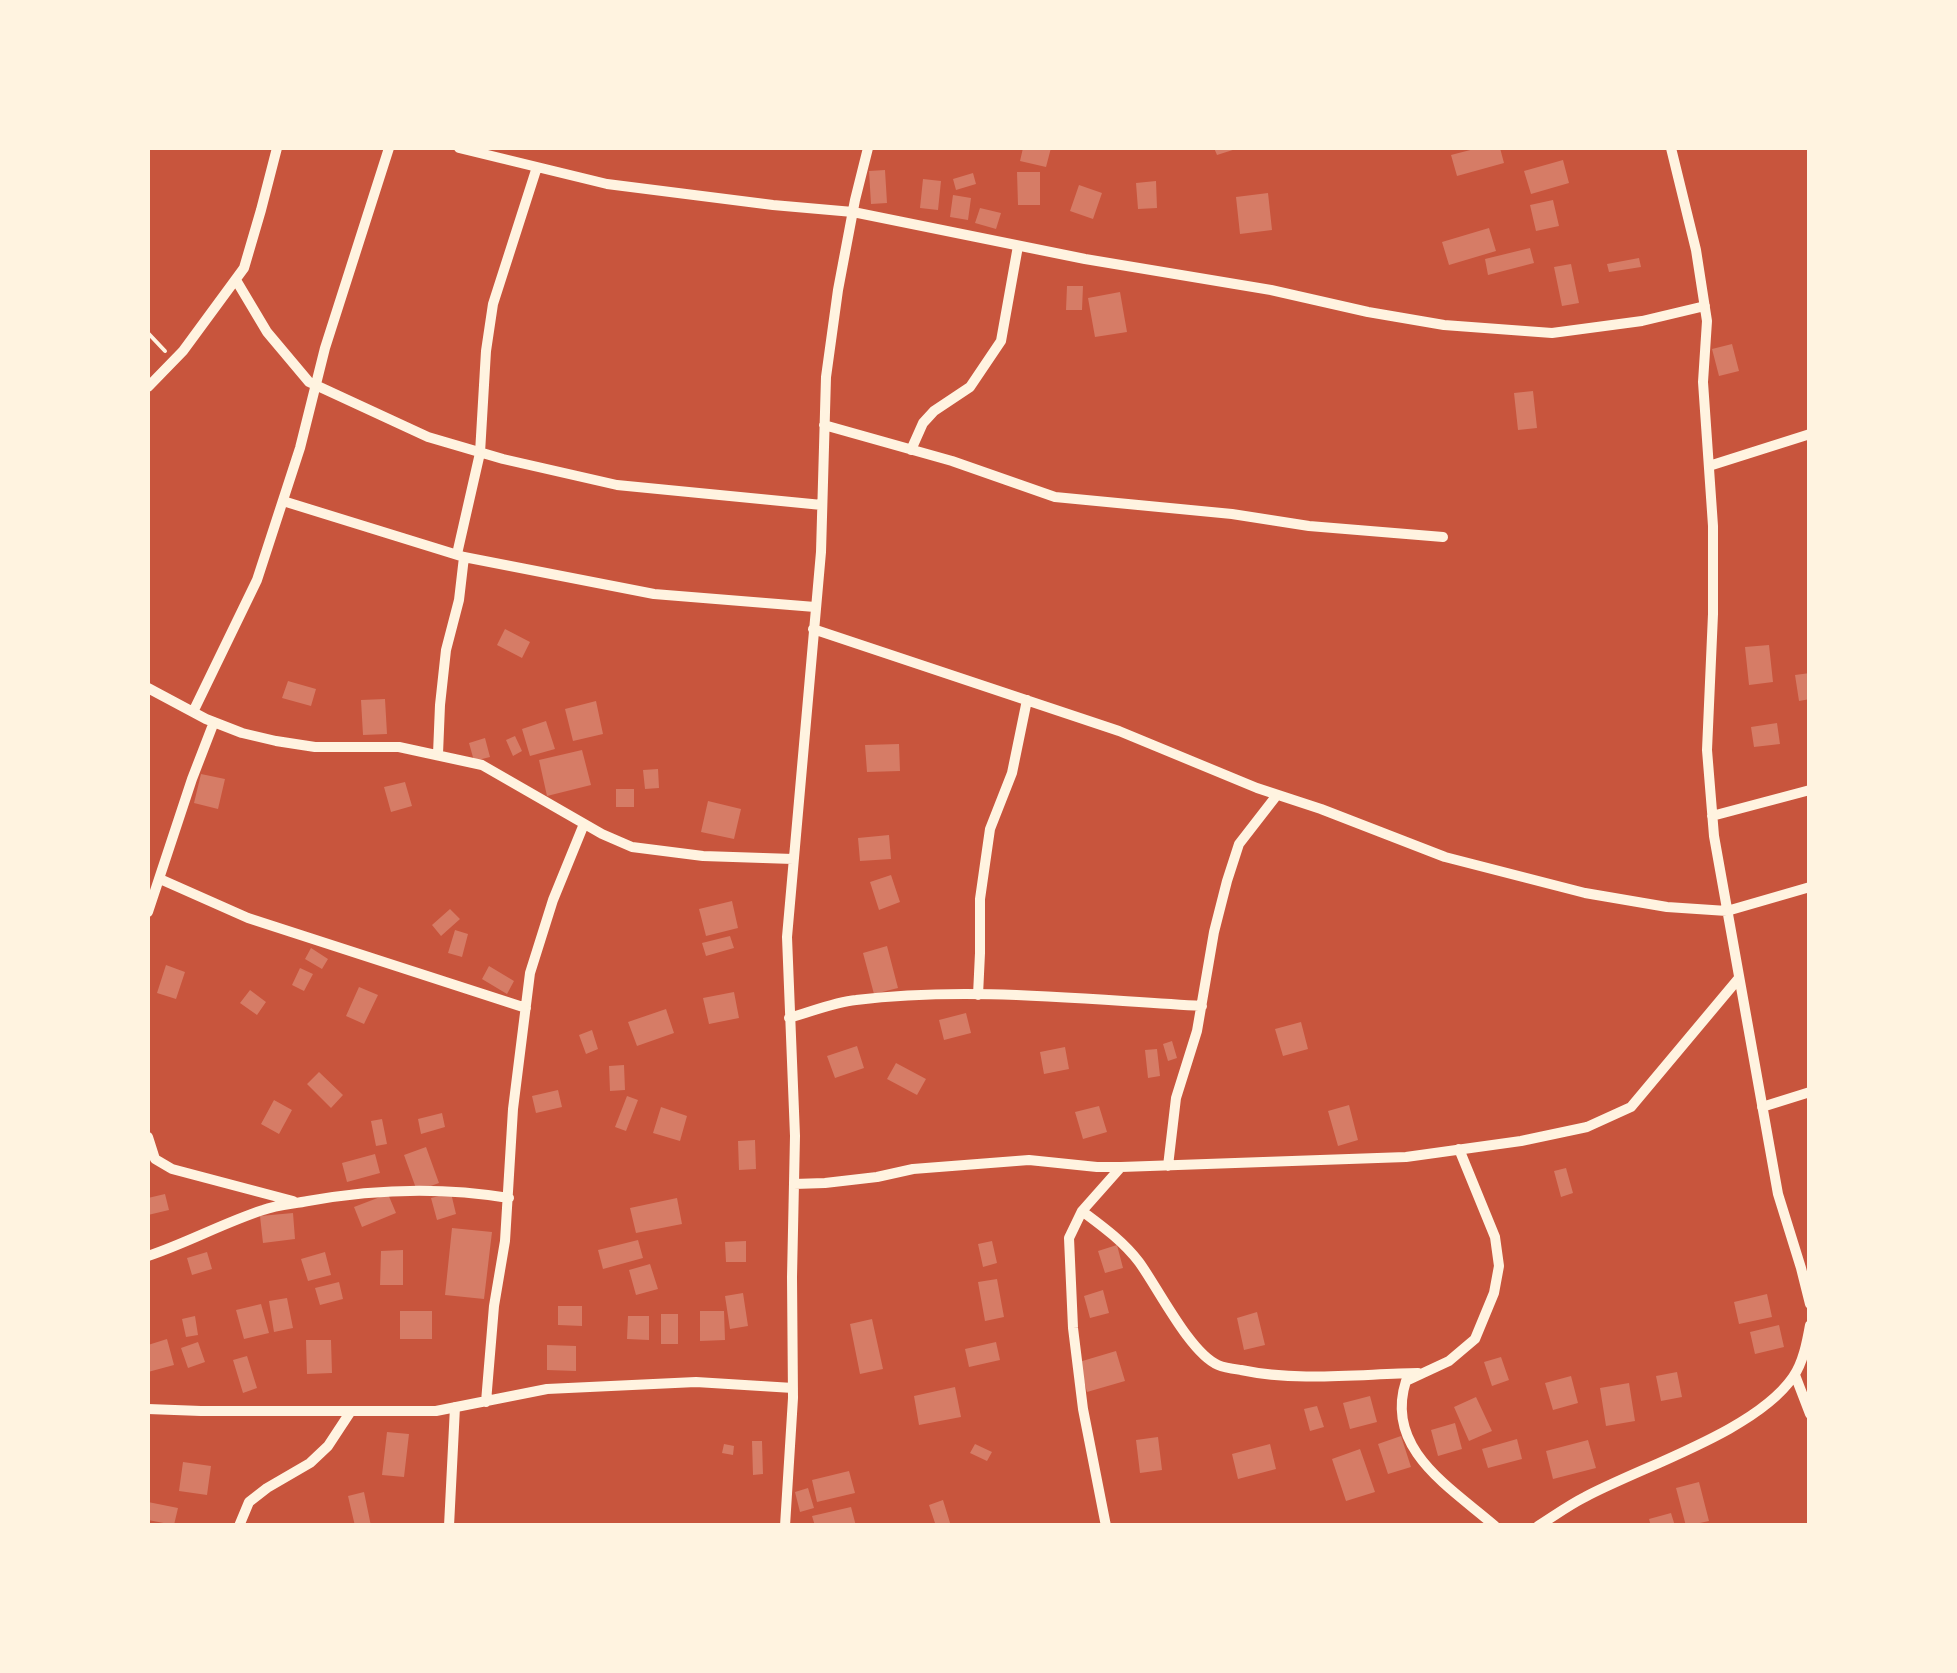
<!DOCTYPE html>
<style>
body{margin:0}
#map{position:relative;width:1957px;height:1673px;overflow:hidden;background:#c8553d;font-family:Manrope,sans-serif}
canvas{display:block}
.frame{position:absolute;inset:0;border:150px solid #fff3e0;pointer-events:none}
</style>
<div id="map">
<canvas width="1957" height="1673"></canvas>
<div class="frame"></div>
</div>
<script>
const c = document.querySelector('canvas').getContext('2d');
c.lineJoin = 'round';
function fill(path, color) {
  c.fillStyle = color;
  c.fill(path, 'evenodd');
}
function strokePath(path, color, width, dash) {
  c.strokeStyle = color;
  c.lineWidth = width;
  c.lineCap = dash ? 'butt' : 'round';
  c.setLineDash(dash || []);
  c.stroke(path);
}
fill(new Path2D(`
 M1023 148H1051L1046 167 1020 161Z
 M1214 148H1239L1217 155Z
 M1478 148H1500L1504 163 1457 176 1451 155Z
 M1563 160 1569 183 1531 194 1524 171Z
 M885 170 887 203 871 204 869 171Z
 M1017 172H1040V205H1018Z
 M973 173 976 184 956 190 953 179Z
 M923 179 941 181 938 210 920 208Z
 M1156 181 1157 208 1138 209 1136 183Z
 M1079 185 1102 193 1093 219 1070 211Z
 M1268 193 1272 230 1240 234 1236 197Z
 M953 195 971 198 968 220 950 217Z
 M1553 200 1559 226 1536 231 1530 205Z
 M980 208 1001 213 996 229 975 223Z
 M1489 228 1496 251 1449 265 1442 242Z
 M1530 248 1534 263 1488 275 1485 259Z
 M1639 258 1641 267 1609 272 1607 264Z
 M1571 264 1579 303 1562 306 1554 267Z
 M1067 286H1083L1082 310H1066Z
 M1120 292 1127 332 1095 337 1088 298Z
 M1732 344 1739 371 1719 376 1712 349Z
 M1533 391 1537 428 1518 430 1514 393Z
 M505 629 530 642 522 658 497 645Z
 M1769 645 1773 682 1749 685 1745 647Z
 M1810 673V699L1799 701 1795 675Z
 M288 681 316 689 311 706 282 698Z
 M385 699 387 734 363 735 361 700Z
 M596 701 603 734 573 741 565 709Z
 M546 721 555 749 530 756 522 729Z
 M1777 723 1780 744 1754 747 1751 727Z
 M515 736 522 751 513 756 506 740Z
 M485 738 490 757 474 761 469 743Z
 M899 744 900 771 867 772 865 745Z
 M582 750 591 785 547 796 539 760Z
 M658 769 659 788 645 789 643 770Z
 M201 774 225 779 218 809 194 803Z
 M405 782 412 806 391 812 384 787Z
 M616 789H634V807H616Z
 M708 801 741 809 734 839 701 832Z
 M889 835 891 859 860 861 858 838Z
 M891 875 900 902 879 910 870 882Z
 M732 901 738 928 706 936 699 909Z
 M450 909 460 919 441 936 432 925Z
 M455 930 468 934 462 957 448 953Z
 M730 936 734 948 706 956 702 943Z
 M887 946 898 988 874 994 863 953Z
 M311 948 328 959 322 969 305 959Z
 M166 965 185 972 176 999 157 993Z
 M489 966 514 981 507 994 482 979Z
 M300 968 313 974 304 991 292 985Z
 M359 987 378 995 364 1024 346 1016Z
 M250 990 266 1002 257 1015 240 1003Z
 M734 992 739 1018 709 1024 703 998Z
 M666 1009 674 1033 637 1046 628 1022Z
 M966 1013 971 1033 944 1040 939 1020Z
 M1301 1022 1308 1049 1283 1056 1275 1029Z
 M592 1030 598 1049 586 1054 579 1035Z
 M1172 1041 1177 1058 1168 1061 1163 1044Z
 M857 1046 864 1068 835 1078 827 1056Z
 M1065 1047 1069 1069 1044 1074 1040 1052Z
 M1157 1049 1160 1076 1148 1078 1145 1050Z
 M896 1063 926 1079 917 1095 887 1079Z
 M624 1065 625 1090 610 1091 609 1066Z
 M319 1072 343 1095 331 1108 307 1084Z
 M558 1090 562 1107 536 1113 532 1096Z
 M627 1096 638 1100 626 1131 615 1127Z
 M274 1100 292 1110 279 1134 261 1124Z
 M1349 1105 1358 1140 1338 1146 1328 1111Z
 M1099 1106 1107 1132 1083 1139 1075 1112Z
 M661 1107 687 1116 680 1141 653 1133Z
 M442 1113 445 1127 421 1134 418 1119Z
 M382 1119 387 1144 376 1146 371 1121Z
 M755 1140 756 1169 739 1170 738 1141Z
 M426 1147 439 1183 417 1191 404 1155Z
 M375 1154 380 1173 347 1182 342 1163Z
 M1566 1168 1573 1193 1561 1197 1554 1171Z
 M451 1193 456 1214 437 1220 431 1198Z
 M165 1194 169 1210 148 1215V1198Z
 M388 1194 396 1213 362 1227 354 1207Z
 M677 1198 682 1224 636 1233 630 1208Z
 M293 1213 295 1239 263 1243 260 1216Z
 M452 1228 492 1232 484 1299 445 1295Z
 M638 1240 643 1258 603 1269 598 1250Z
 M746 1241V1262H726L725 1242Z
 M992 1241 997 1263 983 1267 978 1244Z
 M1117 1245 1123 1268 1105 1273 1098 1251Z
 M403 1250V1285H380L381 1251Z
 M207 1252 212 1269 192 1275 187 1258Z
 M325 1252 331 1275 308 1281 301 1259Z
 M650 1264 658 1289 636 1295 629 1270Z
 M997 1279 1004 1317 985 1321 978 1282Z
 M339 1282 343 1299 320 1305 315 1288Z
 M1103 1290 1109 1313 1090 1318 1084 1296Z
 M743 1293 748 1326 730 1329 725 1296Z
 M1767 1294 1772 1317 1739 1324 1734 1302Z
 M287 1298 293 1328 274 1332 269 1301Z
 M261 1304 269 1333 244 1339 236 1310Z
 M558 1306H582V1326L558 1325Z
 M400 1311H432V1339H400Z
 M700 1311H724L725 1340 700 1341Z
 M1257 1312 1265 1345 1244 1350 1237 1318Z
 M661 1314H678V1344H661Z
 M195 1316 198 1335 186 1337 182 1319Z
 M628 1316H649V1340L627 1339Z
 M872 1319 883 1369 860 1374 850 1324Z
 M1779 1325 1784 1347 1755 1354 1750 1332Z
 M167 1339 174 1365 148 1372V1345Z
 M306 1340H331L332 1373 307 1374Z
 M198 1342 205 1362 188 1368 181 1348Z
 M996 1342 1000 1360 969 1367 965 1349Z
 M547 1345 576 1346V1371L547 1370Z
 M1116 1351 1125 1381 1087 1392 1079 1362Z
 M247 1356 257 1388 243 1393 233 1360Z
 M1501 1357 1509 1380 1492 1386 1484 1362Z
 M1677 1372 1682 1397 1661 1401 1656 1376Z
 M1571 1376 1578 1403 1553 1410 1545 1383Z
 M1629 1383 1635 1421 1606 1426 1600 1388Z
 M955 1387 961 1417 919 1425 914 1396Z
 M1370 1396 1377 1422 1350 1429 1343 1403Z
 M1476 1397 1492 1431 1469 1441 1454 1407Z
 M1317 1406 1324 1427 1310 1431 1304 1409Z
 M1455 1423 1462 1449 1438 1456 1431 1430Z
 M387 1432 409 1434 404 1477 382 1475Z
 M1401 1436 1411 1467 1388 1474 1378 1444Z
 M1158 1437 1162 1470 1140 1473 1136 1440Z
 M1517 1439 1522 1459 1488 1468 1482 1449Z
 M1588 1440 1596 1468 1553 1479 1546 1451Z
 M752 1441H762L763 1474 753 1475Z
 M724 1444 734 1446 733 1455 722 1453Z
 M975 1444 992 1452 987 1461 970 1453Z
 M1270 1444 1276 1469 1238 1479 1232 1454Z
 M1360 1449 1375 1492 1346 1501 1332 1459Z
 M183 1462 211 1466 207 1495 179 1491Z
 M849 1471 855 1493 817 1502 812 1480Z
 M1699 1482 1709 1521 1686 1526 1676 1488Z
 M808 1488 814 1508 800 1512 795 1492Z
 M364 1492 371 1526H355L348 1496Z
 M943 1500 951 1526H936L929 1505Z
 M148 1502 178 1508 174 1525 148 1520Z
 M851 1507 856 1526H815L812 1516Z
 M1671 1513 1675 1526H1651L1649 1519Z`), '#d67c66');
strokePath(new Path2D(`
 M148 333 165 351`), '#fff3e0', 4);
strokePath(new Path2D(`
 M459 148 607 184 773 205 853 212 1085 259 1271 290 1368 312 1444 325 1552 333 1642 321 1705 306
 M1671 148 1696 250 1707 321 1703 382 1713 526V614L1707 750 1714 836 1778 1194 1801 1268 1810 1304
 M236 280 267 332 309 382 428 437 503 459 617 485 822 505
 M148 387 183 351 244 268 261 210 277 148
 M824 425 952 461 1055 497 1232 514 1309 526 1443 537
 M911 450 923 423 934 411 970 387 1001 341 1018 246
 M1709 466 1810 434
 M283 501 464 557 654 594 815 607
 M457 554 480 453 486 351 493 304 537 167
 M813 629 1119 731 1257 788 1321 809 1445 857 1585 893 1667 907 1727 911 1810 887
 M148 688 206 719 242 733 276 741 315 747H399L482 765 602 834 632 847 703 856 793 859
 M193 712 257 580 300 448 325 348 389 148
 M438 754 440 705 446 650 459 600 464 557
 M1712 816 1810 790
 M160 879 248 918 526 1008
 M148 912 192 779 214 722
 M978 995 980 953V899L990 829 1012 773 1027 700
 M789 1018C811 1012 834 1002 856 1000 970 986 1088 1000 1202 1006
 M1762 1107 1810 1092
 M148 1137 155 1159 172 1169 293 1201
 M1459 1149 1495 1237 1499 1266 1494 1293 1475 1339 1449 1361 1406 1381C1384 1449 1450 1487 1495 1526
 M1168 1166 1176 1098 1197 1031 1214 932 1227 881 1239 844 1277 795
 M794 1184 825 1183 877 1177 913 1169 1029 1160 1097 1167H1121L1406 1157 1521 1141 1587 1127 1631 1107 1739 978
 M1082 1211C1102 1226 1123 1241 1139 1262 1158 1288 1190 1353 1218 1365 1225 1368 1234 1369 1241 1370 1298 1382 1360 1374 1418 1373
 M148 1256C187 1243 223 1223 263 1210 277 1205 293 1204 308 1201 374 1189 443 1187 509 1198
 M1795 1375 1810 1414
 M486 1402 494 1306 505 1241 513 1109 530 973 553 900 584 824
 M148 1409 201 1411H436L547 1389 696 1382 793 1388
 M239 1526 249 1502 267 1488 310 1463 328 1446 351 1411
 M449 1526 455 1407
 M785 1526 793 1398 792 1277 795 1136 787 937 821 552 826 377 838 290 855 200 868 148
 M1106 1526 1083 1409 1073 1328 1069 1238 1082 1211 1121 1167
 M1538 1526C1554 1516 1569 1505 1585 1497 1643 1466 1756 1431 1793 1377 1803 1363 1807 1342 1810 1325`), '#fff3e0', 10);
</script>
